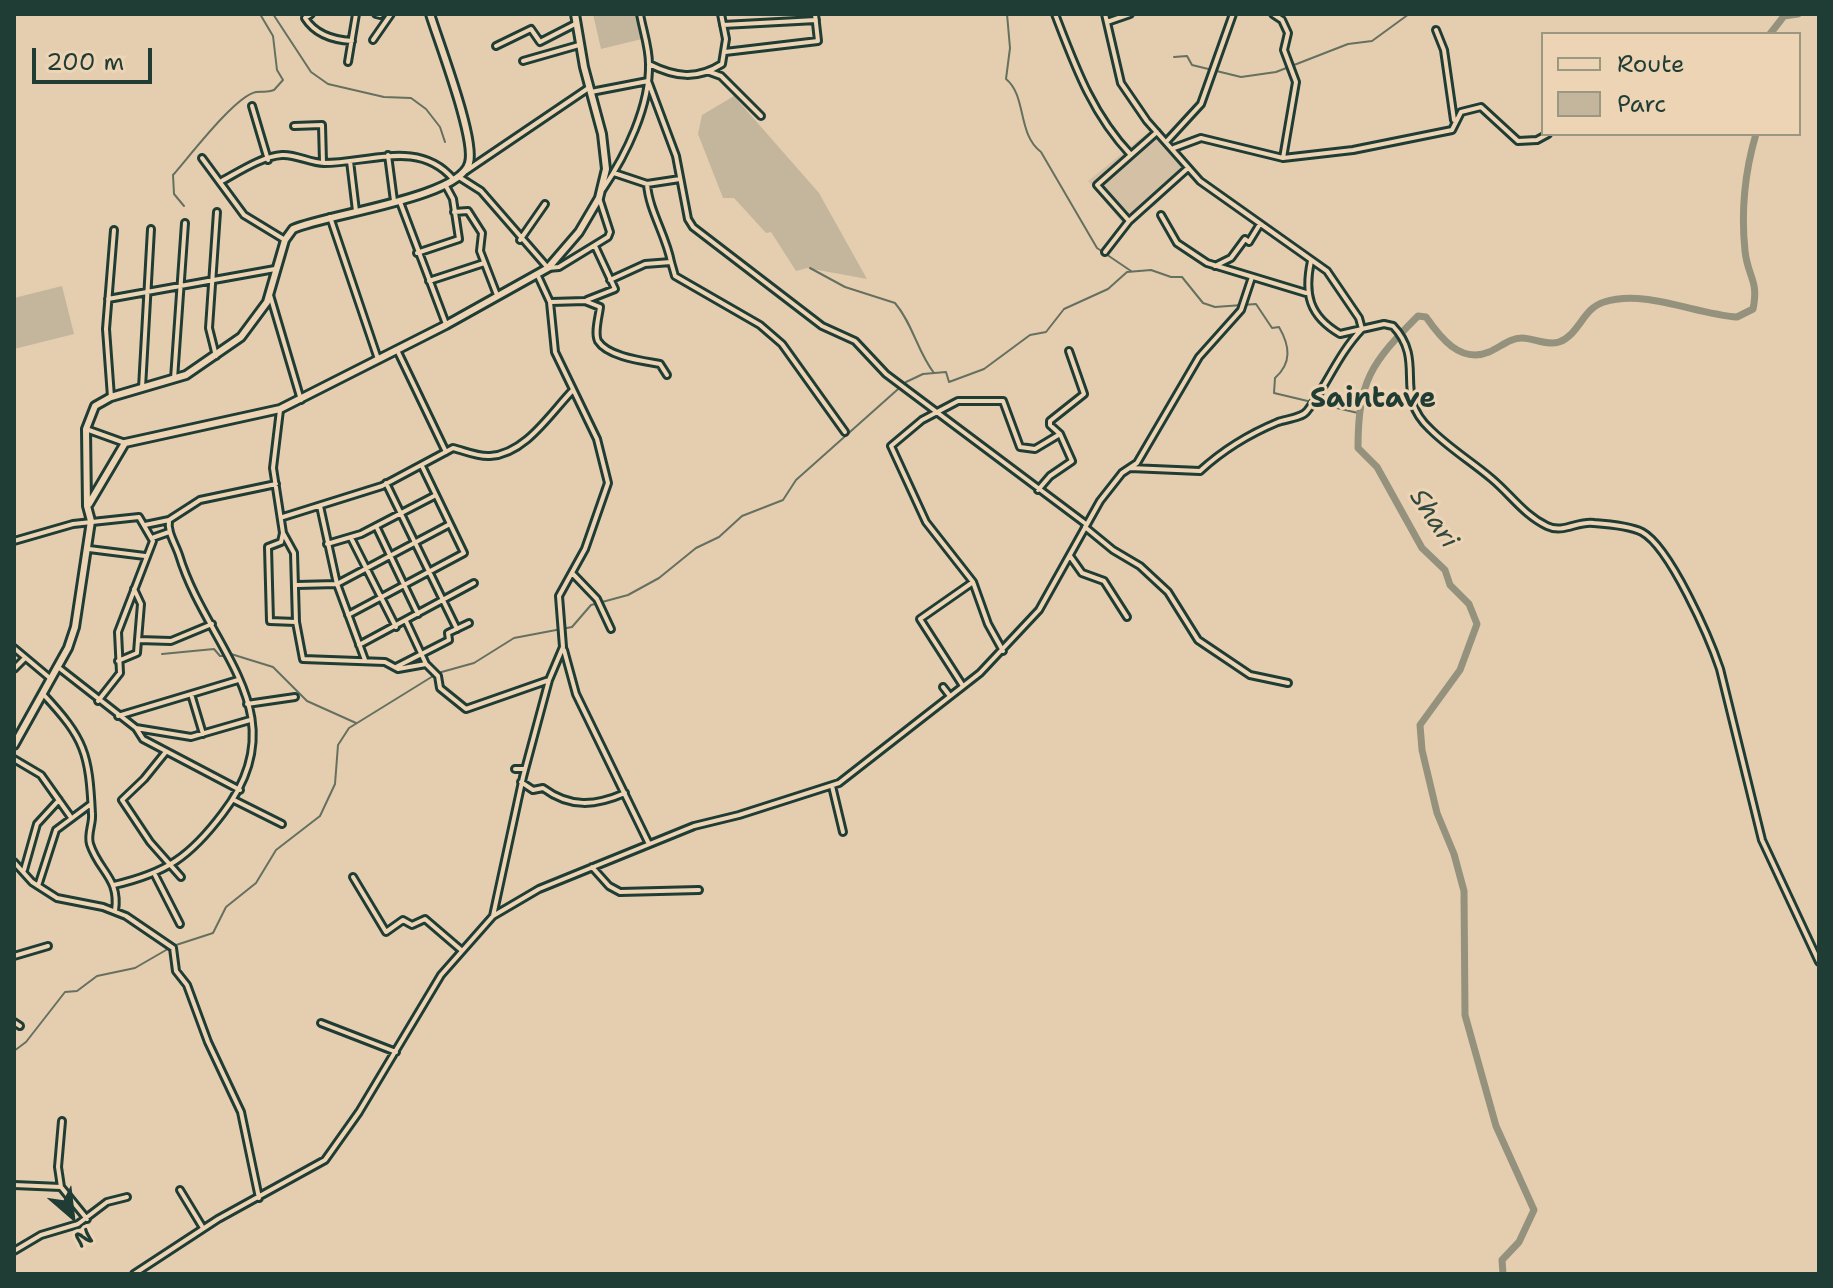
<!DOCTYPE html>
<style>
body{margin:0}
#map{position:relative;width:1833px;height:1288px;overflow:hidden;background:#e5ceb0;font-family:"Shantell Sans",sans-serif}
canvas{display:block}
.frame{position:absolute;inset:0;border:16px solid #1f3d34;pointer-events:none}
.legend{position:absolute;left:1541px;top:32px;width:260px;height:104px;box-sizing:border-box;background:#edd4b5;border:2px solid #9b9881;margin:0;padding:10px 14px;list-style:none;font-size:24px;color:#1f3d34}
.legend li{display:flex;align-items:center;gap:16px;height:40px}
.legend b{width:40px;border:2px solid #9b9881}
.north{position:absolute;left:32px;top:1176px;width:80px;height:80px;-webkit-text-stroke:6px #edd4b5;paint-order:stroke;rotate:152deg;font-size:22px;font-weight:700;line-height:32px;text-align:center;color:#1f3d34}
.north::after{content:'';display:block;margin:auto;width:28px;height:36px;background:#1f3d34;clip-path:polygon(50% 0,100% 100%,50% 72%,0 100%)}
.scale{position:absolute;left:32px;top:48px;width:120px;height:36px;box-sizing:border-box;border:4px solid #1f3d34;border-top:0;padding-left:10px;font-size:24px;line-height:28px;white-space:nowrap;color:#1f3d34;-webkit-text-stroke:6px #edd4b5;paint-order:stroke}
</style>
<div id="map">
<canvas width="1833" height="1288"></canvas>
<div class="frame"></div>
<ul class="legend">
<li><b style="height:10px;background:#edd4b5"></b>Route</li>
<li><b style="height:22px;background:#c4b69c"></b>Parc</li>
</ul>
<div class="north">N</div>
<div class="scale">200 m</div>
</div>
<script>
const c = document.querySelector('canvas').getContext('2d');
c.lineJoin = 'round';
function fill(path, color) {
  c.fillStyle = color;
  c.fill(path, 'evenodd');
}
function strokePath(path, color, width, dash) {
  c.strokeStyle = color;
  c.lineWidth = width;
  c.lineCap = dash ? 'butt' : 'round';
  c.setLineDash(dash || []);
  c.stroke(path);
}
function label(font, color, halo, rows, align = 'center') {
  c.font = font + ' "Shantell Sans",sans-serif';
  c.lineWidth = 6;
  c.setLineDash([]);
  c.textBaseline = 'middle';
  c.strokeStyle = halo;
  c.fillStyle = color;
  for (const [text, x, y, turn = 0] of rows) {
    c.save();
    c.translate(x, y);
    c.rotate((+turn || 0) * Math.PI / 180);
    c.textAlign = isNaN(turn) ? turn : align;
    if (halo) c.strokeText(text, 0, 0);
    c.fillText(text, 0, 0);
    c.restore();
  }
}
fill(new Path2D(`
 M1151 130 1175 151 1189 169 1154 207 1151 204 1123 224 1088 181Z`), '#d4c1a5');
fill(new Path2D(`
 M593 14H636L642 39 601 49Z
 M734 96 819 193 867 279 807 268 796 271 771 232 766 233 734 198H723L698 134 702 115Z
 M62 286 74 334 14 349V298Z`), '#c4b69c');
strokePath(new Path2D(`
 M273 14 311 72 328 84 384 97 411 98 426 109 440 127 445 142
 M1007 14 1010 48 1006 79C1027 96 1017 134 1041 152L1097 248 1131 271
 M1174 57 1187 56 1192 65 1241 77 1276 72 1348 44 1372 41 1409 14
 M184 206 174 194 173 175C189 157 235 96 256 92 263 91 267 93 274 90L283 80 277 70 273 36 260 14
 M810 268 845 287 895 303C913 324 917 351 934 373
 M162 654 214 649 220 656H226
 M231 654 273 667 307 701 356 723
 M14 1051 26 1042 65 992 77 991 97 976 135 968 173 946 213 933 226 907 256 883 276 850 320 816 335 784 338 745 349 728 438 673 474 663 514 638 572 627 591 605 628 595 659 578 696 548 719 537 742 516 783 500 796 480 906 382 923 374 946 372 949 382 984 369 1030 335 1046 332 1064 309 1108 289 1127 272 1151 270 1171 277H1182L1203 303 1215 307 1256 304 1272 328 1279 327C1290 346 1292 363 1275 378L1274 393 1358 413`), '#657060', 2);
strokePath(new Path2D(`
 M1770 34 1784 16 1798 14
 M1503 1274 1502 1260 1519 1242 1534 1210 1496 1126 1465 1015 1464 891 1454 854 1437 813 1422 750 1420 725 1460 670 1477 624 1469 604 1450 585 1445 570 1422 548 1377 467 1358 448C1358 381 1371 363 1418 316L1426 317C1440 337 1460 364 1489 352 1501 347 1509 338 1522 338 1533 338 1547 346 1559 342 1579 335 1583 308 1604 302 1645 289 1695 314 1737 317L1753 309C1759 280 1748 278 1745 251 1741 212 1745 171 1756 134`), '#94927d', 7);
const minor = new Path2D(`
 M311 14 305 18C315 34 334 40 352 41
 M376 14 380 15
 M1055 14C1075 66 1092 114 1131 155
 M1105 14 1121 83 1147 121 1200 181 1327 271 1359 318 1362 329C1338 354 1326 387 1307 411 1302 418 1286 419 1278 422 1249 434 1223 450 1200 471L1130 468
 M1273 14 1282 20 1288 33 1284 50 1296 82 1283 158
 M1107 22 1130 14
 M723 25 816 20
 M1436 30 1444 50 1454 120
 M373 40 391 14
 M496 46 531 29 540 42 577 23
 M725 52 818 41 815 14
 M523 61 579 45
 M348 62 356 14
 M649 64C675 77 697 80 722 64L726 39 721 14
 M710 72 721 76 761 116
 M591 92 648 81 676 156 688 219 693 227 822 326 855 341 886 374 1086 524
 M252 106 268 160
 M294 126 322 125 323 162
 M1167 141 1201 104 1233 14
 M1174 148 1201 138 1283 158 1353 150 1452 130 1461 112 1481 107 1518 141 1537 140 1548 134
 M388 155 394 201
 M202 158 244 215 285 240
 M350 161 356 211
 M466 171 590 87
 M614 173 647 184 680 179
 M459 177 481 191 548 268 559 267 608 237 610 232 599 198
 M220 182C237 173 262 156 282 155 296 154 310 163 324 163 369 163 419 139 453 179
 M603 189C626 155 650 106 649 64 649 47 643 31 640 14
 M400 202 446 324
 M454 212 468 211 482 233 480 251 497 295
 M1161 215 1177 243 1207 263 1306 293
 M330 217 378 359
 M1129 221 1097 185 1157 132
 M520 240 545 204
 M1105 252 1129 221 1188 168
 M417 253 459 239 453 199 446 186
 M1311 261C1304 294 1309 316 1340 334L1384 324 1393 326C1427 362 1392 394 1430 429 1449 448 1472 462 1492 479 1511 495 1524 515 1547 526 1563 534 1579 520 1594 523 1608 524 1630 526 1642 532 1670 547 1710 639 1720 669L1762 840 1819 962
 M671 262 675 276 760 325 782 344 845 432
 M1215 266 1231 258 1245 239 1249 242 1260 224
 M610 280 645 264 671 262C666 235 649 211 647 184
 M429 281 484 263
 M270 295 301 400
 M108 299 275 269
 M587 300 615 289 595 246
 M551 302 585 301 600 307C599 316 594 333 598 341 608 357 644 361 660 364L667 375
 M397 350 446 452
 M216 356 209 328 217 212
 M174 379 185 223
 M142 388 151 229
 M111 397 106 329 114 230
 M280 410 273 468 283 533 294 553 296 622 303 659 385 662 398 669 426 664 438 676 440 688 466 709 549 680
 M86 429 125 443
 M386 483 457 629
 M1038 490 1050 476 1072 461 1060 434 1050 425V421L1084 394 1069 351
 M320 506 337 584 365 660
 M283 517 382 486 453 448C465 451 478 457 490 456 525 454 550 414 572 391
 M145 525 169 520
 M376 526 418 614
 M1085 527 1113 550 1140 566 1168 592 1198 640 1250 675 1288 683
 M283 533 281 542 268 547 270 621 296 622
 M152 538 169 532
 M351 538 396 627
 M14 541 73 524 139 517 153 541 118 632 120 673 98 701
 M327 544 361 534 436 495
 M89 549 145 556
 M1070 556 1082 573 1104 581 1127 617
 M573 574 597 599 611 629
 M297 585 337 584 450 524
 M134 589 141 604 138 640
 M348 615 464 553 422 466
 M406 621 426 664
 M359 645 474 583
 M14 648 51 679
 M564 650 576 694 649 844
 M1003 651 988 624 973 582 926 522 891 446 922 420 958 401H1003L1020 447 1035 449 1060 434
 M118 661 137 653 138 640 171 641 212 624
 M58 667 136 728 143 739 240 790
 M396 667 449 640 448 633 469 623
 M14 669 25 658
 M963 686 920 619 973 582
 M943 687 950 696
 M43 694C85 739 89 753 92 814 93 824 87 834 90 844 99 872 120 878 115 911
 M191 694 203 734
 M247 704 295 697
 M118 716 238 680
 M136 728 191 737 250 720
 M165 753 144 779 122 800 150 842 181 877
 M14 759 41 775 70 816
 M515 769H525
 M521 782 533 790 543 788C570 808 595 806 625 793
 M832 786 843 832
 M234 800 282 824
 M14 862 32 882 57 898 103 907 126 916 173 948 176 971 187 985 208 1042 241 1112 259 1198
 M592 867 609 886 620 892 699 890
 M24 870 37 824 59 800
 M155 875 180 924
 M353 877 386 932 403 920 412 925 425 919 460 949
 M114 885C166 873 190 857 223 813 300 713 207 648 179 555 175 543 167 532 169 520L200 500 276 484
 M38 886 56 830 91 804
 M493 916 523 777 549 680 563 647 559 596 585 549 608 483 597 439 555 352 550 302 538 276
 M14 956 48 946
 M14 1022 20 1026
 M321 1023 396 1052
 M14 1185 61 1187 87 1219
 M61 1187 58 1167 62 1121
 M180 1190 203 1228
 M14 1251 41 1235 78 1224 107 1202 127 1197
 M134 1274 218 1219 325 1160 359 1112 441 975 493 916 539 889 694 826 739 815 839 783 980 673 1039 610 1100 501 1122 473 1137 463 1199 357 1241 310 1252 277`);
const major = new Path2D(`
 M89 504 125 443 280 409 446 325 548 268 579 232 599 198 606 169 602 134 584 67 575 14
 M14 745 68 648 75 627 91 521 87 506 86 429 95 406 111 397 186 375 241 337 267 302 285 240 293 229C327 214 460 198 469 163 476 139 439 43 430 14`);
strokePath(minor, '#1f3d34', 10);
strokePath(major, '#1f3d34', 12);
strokePath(minor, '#edd4b5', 4);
strokePath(major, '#edd4b5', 6);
label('italic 26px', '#314a3f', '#edd4b5', [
 ["Shari",1433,519,56]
]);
label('bold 28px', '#1f3d34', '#edd4b5', [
 ["Saintave",1373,400]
]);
</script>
